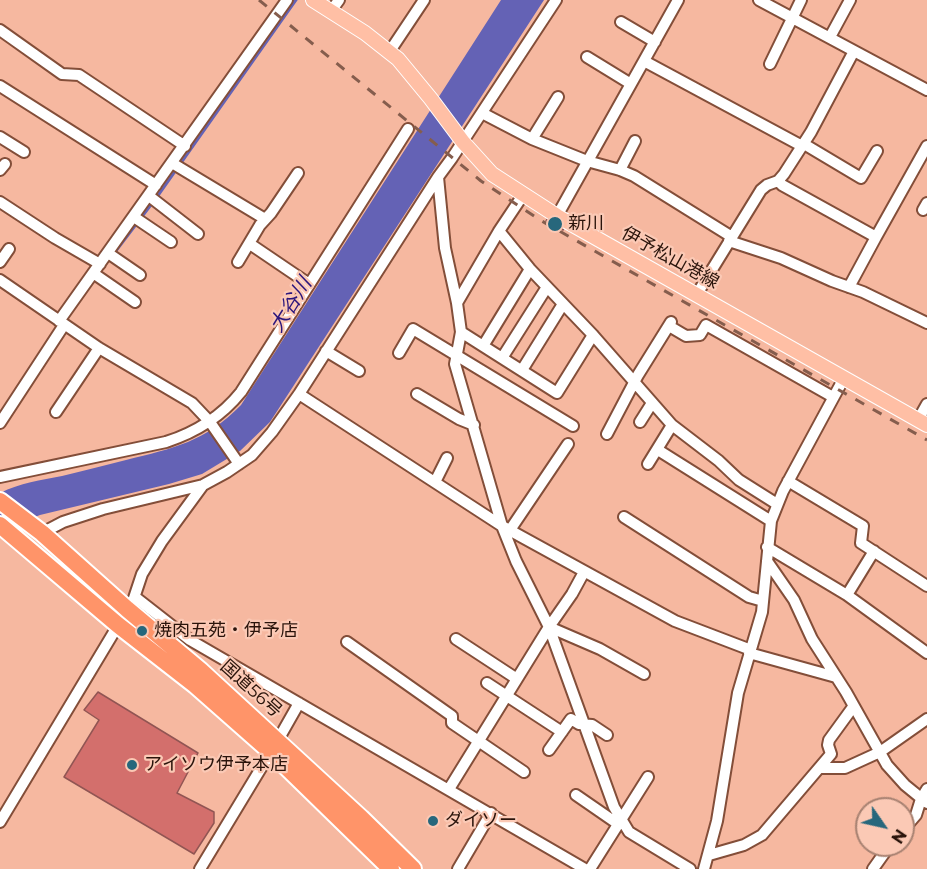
<!DOCTYPE html>
<meta charset="utf-8">
<style>
body{margin:0}
#map{position:relative;width:927px;height:869px;overflow:hidden;background:#f6b8a0;font-family:Montserrat,sans-serif}
canvas{display:block}
.north{position:absolute;left:855px;top:797px;width:60px;height:60px;box-sizing:border-box;background:#fbc9b5;border:2px solid #a78171;border-radius:50%;rotate:124deg;font-size:16px;font-weight:700;line-height:24px;text-align:center;color:#2a140b}
.north::after{content:'';display:block;margin:auto;width:21px;height:27px;background:#27677c;clip-path:polygon(50% 0,100% 100%,50% 72%,0 100%)}
</style>
<div id="map">
<canvas width="927" height="869"></canvas>
<div class="north">N</div>
</div>
<script>
const c = document.querySelector('canvas').getContext('2d');
c.lineJoin = 'round';
function fill(path, color) {
  c.fillStyle = color;
  c.fill(path, 'evenodd');
}
function strokePath(path, color, width, dash) {
  c.strokeStyle = color;
  c.lineWidth = width;
  c.lineCap = dash ? 'butt' : 'round';
  c.setLineDash(dash || []);
  c.stroke(path);
}
function label(font, color, halo, rows, align = 'center') {
  c.font = font + ' Montserrat,"Noto Sans JP",sans-serif';
  c.lineWidth = 4.5;
  c.setLineDash([]);
  c.textBaseline = 'middle';
  c.strokeStyle = halo;
  c.fillStyle = color;
  for (const [text, x, y, turn = 0] of rows) {
    c.save();
    c.translate(x, y);
    c.rotate((+turn || 0) * Math.PI / 180);
    c.textAlign = isNaN(turn) ? turn : align;
    if (halo) c.strokeText(text, 0, 0);
    c.fillText(text, 0, 0);
    c.restore();
  }
}
fill(new Path2D(`
 M501 0H544L270 422 240 451 202 474 169 484 40 515 0 531V493C20 483 41 480 62 476 84 471 105 465 126 460 174 448 205 442 241 405Z`), '#6462b5');
strokePath(new Path2D(`
 M157 197 296 0
 M115 252 153 202`), '#6462b5', 3);
const building = new Path2D(`
 M548 218 564 227 563 230 546 221Z
 M98 692 198 753 177 793 214 812V823L194 854 64 777 99 720 84 710Z`);
fill(building, '#d36f6c');
strokePath(building, '#915553', 1.5);
const minor = new Path2D(`
 M759 0 927 90
 M331 11 339 0
 M621 22 655 42
 M0 30 62 74 79 75 185 146
 M830 37 850 0
 M390 51 424 0
 M587 57 631 84
 M644 61 802 146
 M770 64 801 0
 M0 86 156 185
 M482 113 532 139 587 161 620 170 634 176 732 237
 M0 137 24 152
 M532 139 558 97
 M804 144 861 178 877 151
 M172 163 265 219
 M0 170 5 164
 M620 170 635 141
 M438 177 445 248 457 303 461 332 455 364 502 526 516 561 549 627 614 807 629 832 690 869
 M778 181 782 185 876 237 927 146
 M149 196 198 234
 M0 202 55 238 100 264
 M923 210 927 203
 M557 216 678 0
 M134 217 171 242
 M499 231 530 269 593 335 672 425 719 461 739 480 777 504
 M729 241 781 258 832 281 863 292 927 323
 M250 244 309 284
 M108 253 140 275
 M0 262 9 249
 M238 262 260 225 271 213 298 173
 M93 273 135 302
 M0 280 99 348 192 403 210 422 239 464
 M849 287 876 237
 M697 294 761 190 767 185 778 181 784 174 811 132 854 51
 M457 303 499 231 523 195
 M59 321 287 0
 M669 326 686 336 700 335 706 325 833 397
 M461 332 557 393 593 335
 M483 346 530 269
 M326 351 359 371
 M399 353 413 329 573 426
 M502 358 547 287
 M522 370 563 304
 M299 394 502 526 675 621 751 650
 M417 394 459 419 474 425
 M56 412 99 348
 M918 420 927 404
 M640 422 652 403
 M0 423 64 325
 M607 434 638 375 671 322
 M658 450 771 521
 M648 464 672 425
 M0 477 166 442C197 432 221 417 241 392L408 129
 M788 481 863 526 861 543 927 586
 M435 482 447 458
 M624 517 749 597 763 601
 M510 530 568 444
 M42 533 63 522 103 509 203 485 227 472 252 455 272 432 299 394 438 177 452 158 556 0
 M767 547 847 595 927 653
 M767 561 794 600 812 639 846 692 887 765 905 785 927 803
 M847 595 874 551
 M135 597 190 640 585 869
 M133 601 142 574 162 541 203 485
 M549 627 600 649 644 674
 M456 639 517 679
 M347 642 452 716V723L524 772
 M749 653 836 677
 M487 683 562 732
 M549 750 571 719 579 724 592 725 607 735
 M819 768H845L880 752 927 719
 M449 789 549 627 572 594 584 572
 M576 795 618 824
 M0 822 120 622
 M903 830 916 815 921 799 927 789
 M709 855 744 845 762 835 831 754 828 745 829 740 853 707
 M200 869 278 740 299 703
 M458 869 491 813
 M590 869 648 777
 M704 869 717 821 738 693 762 612 771 521 783 491 844 378
 M873 869 890 845`);
const major = new Path2D(`
 M313 0 365 33 398 59 431 99 463 142 492 174 557 216 927 425`);
const highway = new Path2D(`
 M0 501 42 533 127 609 201 671 361 818 413 869
 M0 525 118 625 195 685 271 752 391 869`);
strokePath(minor, '#834e39', 14);
strokePath(major, '#fff', 16);
strokePath(highway, '#fff', 20);
strokePath(minor, '#fff', 10);
strokePath(major, '#ffbfa5', 14);
strokePath(highway, '#ff9469', 16);
strokePath(new Path2D(`
 M259 0 481 181 540 220 927 440`), '#855d4d', 3, [10, 10]);
for (const [x, y, r, color] of [
 [555,224,8,"#27677c"],
 [142,631,6,"#27677c"],
 [132,765,6,"#27677c"],
 [433,821,6,"#27677c"]
]) {
  const dot = new Path2D();
  dot.arc(x, y, r, 0, 2 * Math.PI);
  c.fillStyle = color;
  c.fill(dot);
  strokePath(dot, '#fbc9b5', 2);
}
label('18px', '#2a140b', '#fbc9b5', [
 ["新川",568,224],
 ["焼肉五苑・伊予店",154,631],
 ["アイソウ伊予本店",144,765],
 ["ダイソー",445,821]
], 'left');
label('18px', '#2a140b', '#fbc9b5', [
 ["伊予松山港線",670,258,29],
 ["国道56号",251,689,42]
]);
label('italic 20px', '#2c167c', '#fbc9b5', [
 ["大谷川",291,305,-58]
]);
</script>
